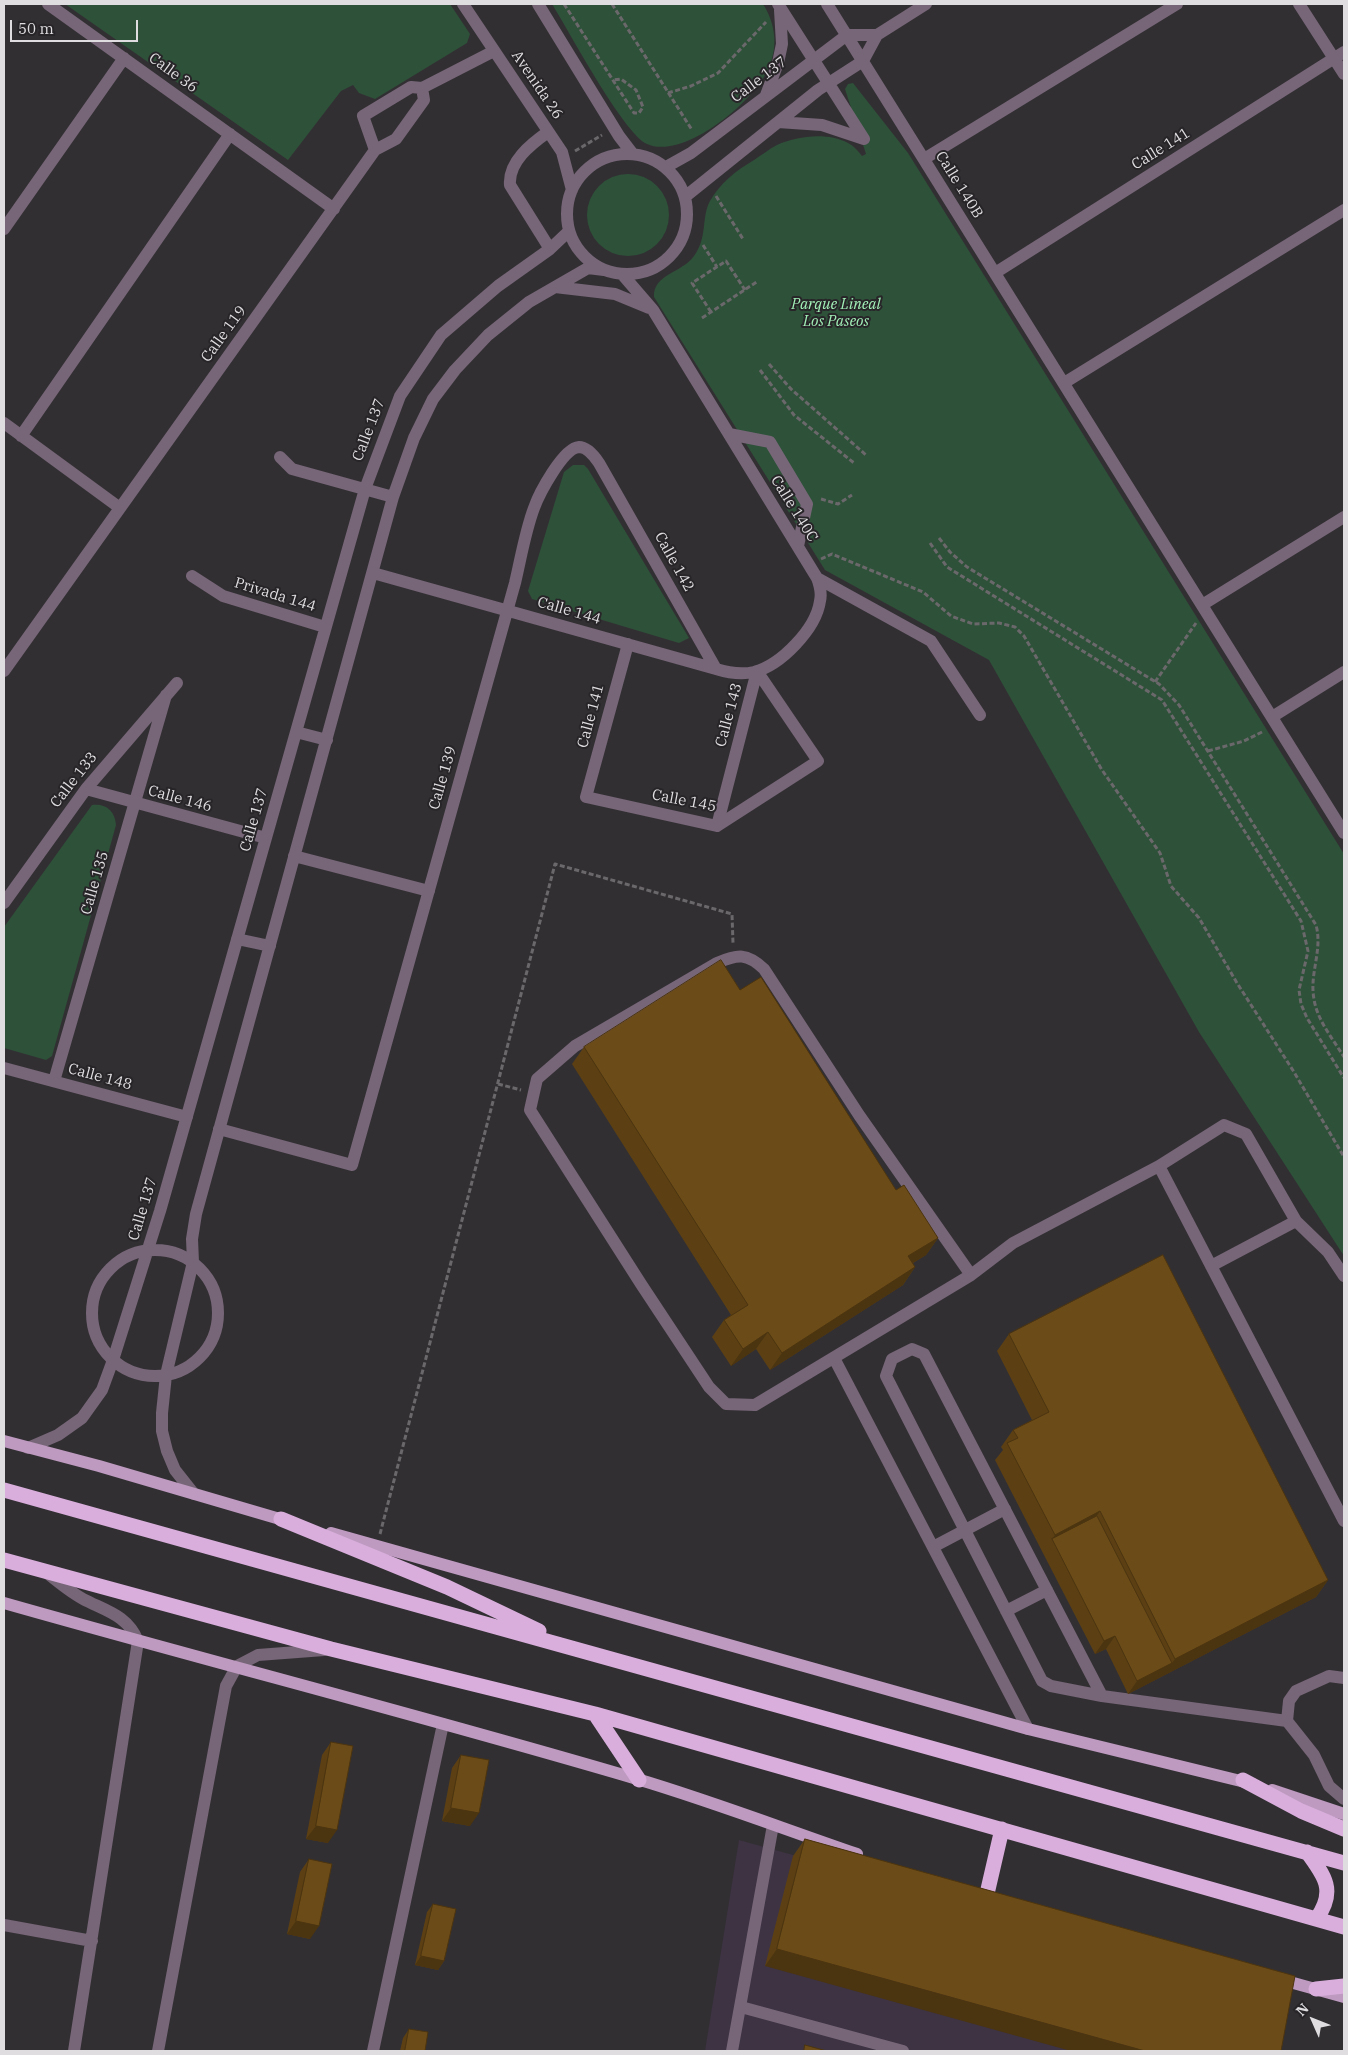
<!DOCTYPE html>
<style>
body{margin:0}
#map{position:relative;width:1348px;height:2055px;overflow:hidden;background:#322f33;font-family:"IBM Plex Serif",serif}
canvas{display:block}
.frame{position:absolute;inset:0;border:5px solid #dfdddf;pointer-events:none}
.north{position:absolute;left:1288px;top:1995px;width:50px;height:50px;-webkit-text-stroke:4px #282529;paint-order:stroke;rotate:314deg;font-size:14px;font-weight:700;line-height:20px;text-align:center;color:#dfdddf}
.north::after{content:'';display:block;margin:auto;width:18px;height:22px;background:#dfdddf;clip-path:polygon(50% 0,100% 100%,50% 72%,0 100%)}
.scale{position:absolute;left:10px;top:20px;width:128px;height:22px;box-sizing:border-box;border:2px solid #dfdddf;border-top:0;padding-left:6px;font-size:15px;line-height:18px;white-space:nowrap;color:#dfdddf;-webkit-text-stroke:4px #282529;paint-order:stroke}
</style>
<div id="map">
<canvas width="1348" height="2055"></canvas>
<div class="frame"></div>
<div class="north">N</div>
<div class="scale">50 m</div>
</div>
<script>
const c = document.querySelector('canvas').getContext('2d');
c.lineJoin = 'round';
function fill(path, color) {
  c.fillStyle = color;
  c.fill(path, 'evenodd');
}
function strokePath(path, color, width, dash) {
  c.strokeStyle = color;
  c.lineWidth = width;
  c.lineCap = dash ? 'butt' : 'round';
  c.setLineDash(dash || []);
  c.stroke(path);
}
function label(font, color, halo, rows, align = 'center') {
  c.font = font + ' "IBM Plex Serif",serif';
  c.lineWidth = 4;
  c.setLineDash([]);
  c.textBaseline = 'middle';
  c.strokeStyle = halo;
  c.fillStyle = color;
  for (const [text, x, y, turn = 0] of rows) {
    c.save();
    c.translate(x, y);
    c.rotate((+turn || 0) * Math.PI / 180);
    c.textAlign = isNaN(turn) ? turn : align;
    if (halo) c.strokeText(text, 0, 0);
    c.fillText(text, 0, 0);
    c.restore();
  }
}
fill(new Path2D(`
 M739 1840 1290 1993 1278 2051H705Z`), '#3d3343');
fill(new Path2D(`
 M65 4H450L470 34 467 43 375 99 359 93 353 85 341 91 288 160Z
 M552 4H763C774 21 778 42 771 62 761 97 685 161 647 144 623 133 569 31 552 4Z
 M853 83 908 153 1344 854V1256L1199 1032 989 660 825 570 654 297C653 274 682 273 694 256 708 237 701 217 710 201 720 183 737 170 754 160 762 155 769 149 777 145 797 136 827 132 848 143 854 146 858 151 862 156L866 154 845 89 848 84Z
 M587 215a41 41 0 1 1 82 0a41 41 0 1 1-82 0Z
 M573 465H584L588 469 689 638 679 643 532 599 528 591 564 472Z
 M92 805C106 803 115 811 116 825L52 1056 46 1060 4 1048V927Z`), '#2e5139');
strokePath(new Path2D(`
 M564 4 634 113H639L643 107 636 90 621 79 613 80
 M612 4 692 130
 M668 93 691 86 718 73 766 22
 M575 151 602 135
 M716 196 743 239
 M703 245 717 267
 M711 312 692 283 726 261 745 290
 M702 318 758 281
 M769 364 791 389 866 455
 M760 370 794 415 854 463
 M821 499 838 504 852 495
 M939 538 950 552 967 567 1159 684 1179 705 1316 925C1323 950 1309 974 1314 999 1317 1020 1333 1039 1344 1057
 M930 543 947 567 1162 700 1301 921 1308 951 1299 990 1301 1004 1307 1018 1344 1078
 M821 559 832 554 923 592 951 616 973 624 999 623 1015 627 1024 636 1102 770 1160 853 1171 886 1199 918 1237 983 1294 1072 1344 1157
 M1155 682 1196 623
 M1208 751 1244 741 1264 731
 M498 1084 521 1090
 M380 1534 555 864 732 914 733 943`), '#6b686b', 3, [5, 2.5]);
strokePath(new Path2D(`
 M48 4 334 209
 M463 4 562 152 572 190
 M538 4 619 136 632 153
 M778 4 864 139
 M827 4 1344 833
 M1299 4 1344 74
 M766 95 778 63 782 44 780 10
 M778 122 822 125 864 139
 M548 132C531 144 508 162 510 185L550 249
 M375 150 363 116 411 87 422 88
 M567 214a60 60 0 1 1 120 0a60 60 0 1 1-120 0Z
 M924 159 1177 4
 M666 167 691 153 847 35H877
 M686 196 818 90 863 61 877 35 926 4
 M4 229 124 58
 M995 273 1344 52
 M622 274 653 310 817 578 931 641 980 715
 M555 287 615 294 649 308
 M1064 383 1344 210
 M4 423 120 508
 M729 434 770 442 807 504 798 546
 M21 436 230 134
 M280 457 292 469 393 497
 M373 573 716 669C729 673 741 675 754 672 781 665 816 629 820 601 822 593 820 586 817 578
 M192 576 223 596 325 627
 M1202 605 1344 517
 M628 644 586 797 717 826 818 761 757 671
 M4 671 375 150 396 139 424 100 422 88 494 51
 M1272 717 1344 672
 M296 732 327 740
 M86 789 266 838
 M717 826 757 671
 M294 856 429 891
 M4 903 86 789 177 683
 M237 939 270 946
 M4 1068 187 1117
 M54 1081 166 695
 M219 1129 352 1165 515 583C521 558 525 532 534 508 539 494 563 448 579 447 588 447 595 457 599 463L716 669
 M1159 1166 1344 1521
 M92 1313a63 63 0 1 1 126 0a63 63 0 1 1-126 0Z
 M1211 1266 1296 1221 1328 1252 1344 1276
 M971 1275 859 1115 764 969C747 953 738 954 717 963L575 1046 537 1079 530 1110 641 1284 709 1387 726 1404 755 1405 971 1275 1013 1243 1159 1166 1224 1125 1246 1134 1296 1221
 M834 1358 1028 1729
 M28 1448 58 1435 82 1418 102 1390 113 1360 160 1211 365 489 400 396 441 335 498 286 550 249 569 231
 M194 1494 175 1470 167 1451 162 1431V1413L166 1375 193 1262 192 1239 196 1214 393 497 414 438 433 399 455 370 488 335 529 302 588 268 604 270
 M933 1547 1005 1509
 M47 1573C58 1582 70 1592 83 1599 106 1611 127 1615 138 1641L74 2051
 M1006 1611 1047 1590
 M1102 1696 924 1354 912 1349 892 1359 886 1376 1042 1681 1051 1686 1102 1696 1287 1721 1314 1755 1329 1786 1344 1799
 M1287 1721 1289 1701 1296 1691 1329 1676 1344 1678
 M4 1925 92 1941
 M741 2007 903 2051
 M158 2051 226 1686 237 1666 258 1655 324 1650
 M373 2051 443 1724
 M732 2051 773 1825`), '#776678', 12);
strokePath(new Path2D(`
 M4 1441 99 1466 290 1522
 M331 1533 1028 1729 1253 1784
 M4 1603C215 1663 427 1717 637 1779 711 1801 784 1829 857 1854
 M1272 1790 1344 1814
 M1279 1979 1344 1997`), '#be9ac0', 12);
strokePath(new Path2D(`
 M4 1490 1344 1863
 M281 1519 447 1587 539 1631
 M4 1560 331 1649 595 1714 1344 1927
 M595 1714 639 1780
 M1243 1780 1301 1811 1344 1829
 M1307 1852C1325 1876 1336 1891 1317 1918
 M986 1898 1002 1829
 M1316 1989 1344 1986`), '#d9aedc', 15);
fill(new Path2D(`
 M740 990 896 1190 938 1238 926 1255 913 1263 915 1267 903 1285 770 1370 756 1349 731 1366 712 1337 724 1320 731 1315 572 1064 584 1047Z
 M1009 1334 1328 1580 1316 1597 1128 1694 1106 1649 1095 1654 995 1460 1003 1450 1001 1447 1013 1430 1032 1420 997 1351Z
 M331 1742 328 1843 306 1839 322 1755Z
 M461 1755 470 1826 442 1821 452 1768Z
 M805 1839 1295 1976 765 1966 793 1856Z
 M309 1859 310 1939 287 1934 300 1872Z
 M433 1904 444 1961 438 1970 415 1965 427 1912Z
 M409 2029 425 2051H400L403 2038Z`), '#5c4014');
fill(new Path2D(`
 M938 1238 926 1255 896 1273 908 1256Z
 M915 1267 903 1285 770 1370 782 1353Z
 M768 1332 756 1349 731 1366 743 1349Z
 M1100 1511 1088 1529 1052 1539 1055 1535Z
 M1328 1580 1316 1597 1128 1694 1137 1681 1172 1663 1175 1659Z
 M1115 1636 1106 1649 1095 1654 1104 1641Z
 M451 1808 479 1813 470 1826 442 1821Z
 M316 1826 337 1830 328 1843 306 1839Z
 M296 1921 319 1926 310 1939 287 1934Z
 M777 1949 1145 2051H1071L765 1966Z
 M421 1956 444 1961 438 1970 415 1965Z`), '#4b3410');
const building = new Path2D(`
 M721 960 740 990 761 977 896 1190 904 1185 938 1238 908 1256 915 1267 782 1353 768 1332 743 1349 724 1320 748 1305 584 1047Z
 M1163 1255 1328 1580 1175 1659 1100 1511 1055 1535 1007 1443 1018 1438 1013 1430 1049 1412 1009 1334Z
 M1097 1516 1172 1663 1137 1681 1115 1636 1104 1641 1052 1539Z
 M331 1742 353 1746 337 1830 316 1826Z
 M461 1755 489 1760 479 1813 451 1808Z
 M805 1839 1295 1976 1281 2051H1145L777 1949Z
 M309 1859 332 1864 319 1926 296 1921Z
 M433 1904 456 1909 444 1961 421 1956Z
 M409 2029 428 2032 425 2051H405Z
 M805 2045 827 2051H804Z`);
fill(building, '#6b4b17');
strokePath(building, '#4b3410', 1);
label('15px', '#dfdddf', '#282529', [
 ["Calle 36",173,73,36],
 ["Calle 137",759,80,-37],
 ["Avenida 26",537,85,56],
 ["Calle 141",1161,149,-32],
 ["Calle 140B",959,185,58],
 ["Calle 119",224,334,-54],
 ["Calle 137",369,430,-69],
 ["Calle 140C",794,509,58],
 ["Calle 142",674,562,61],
 ["Privada 144",275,595,17],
 ["Calle 144",569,611,16],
 ["Calle 143",729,715,-75],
 ["Calle 141",591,716,-75],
 ["Calle 139",443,778,-74],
 ["Calle 133",74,780,-52],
 ["Calle 146",180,799,15],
 ["Calle 145",684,801,11],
 ["Calle 137",254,820,-74],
 ["Calle 135",95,883,-74],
 ["Calle 148",100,1077,15],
 ["Calle 137",143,1209,-73]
]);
label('italic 15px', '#a2f1b8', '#282529', [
 ["Parque Lineal",836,305],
 ["Los Paseos",836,322]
]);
</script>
